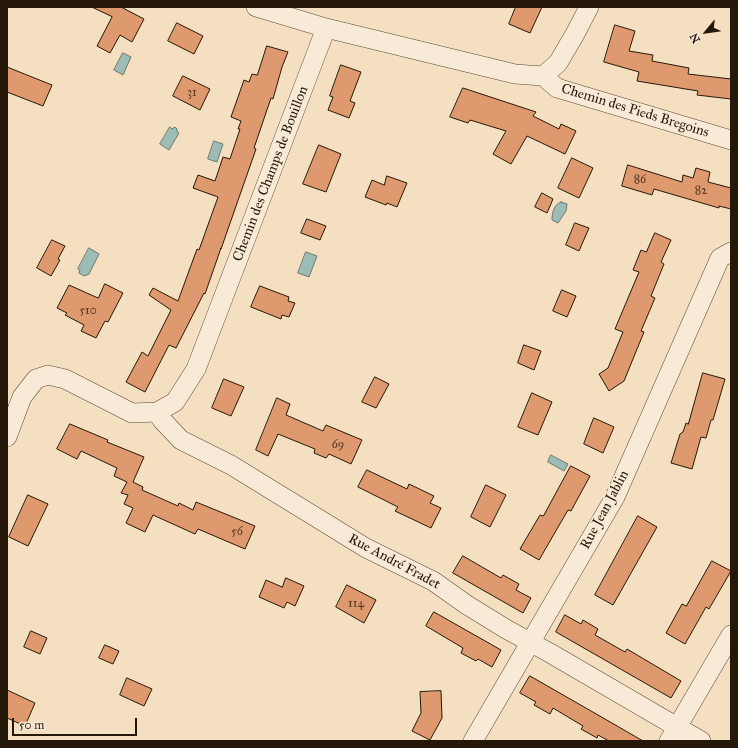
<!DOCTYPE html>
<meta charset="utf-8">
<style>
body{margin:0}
#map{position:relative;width:738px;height:748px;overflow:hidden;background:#f4dfc0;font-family:"IM FELL Great Primer",serif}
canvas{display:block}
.frame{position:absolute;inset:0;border:8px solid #261808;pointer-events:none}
.north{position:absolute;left:686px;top:12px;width:40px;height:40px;-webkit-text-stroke:3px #f8ead6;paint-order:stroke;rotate:241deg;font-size:11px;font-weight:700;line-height:16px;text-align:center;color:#261808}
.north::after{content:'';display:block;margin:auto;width:14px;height:18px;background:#261808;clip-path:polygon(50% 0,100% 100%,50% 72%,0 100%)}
.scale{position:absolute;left:12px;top:718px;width:125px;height:18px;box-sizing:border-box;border:2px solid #261808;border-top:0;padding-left:5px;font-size:12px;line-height:14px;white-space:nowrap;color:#261808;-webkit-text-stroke:3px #f8ead6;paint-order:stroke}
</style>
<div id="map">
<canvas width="738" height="748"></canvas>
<div class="frame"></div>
<div class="north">N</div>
<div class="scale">50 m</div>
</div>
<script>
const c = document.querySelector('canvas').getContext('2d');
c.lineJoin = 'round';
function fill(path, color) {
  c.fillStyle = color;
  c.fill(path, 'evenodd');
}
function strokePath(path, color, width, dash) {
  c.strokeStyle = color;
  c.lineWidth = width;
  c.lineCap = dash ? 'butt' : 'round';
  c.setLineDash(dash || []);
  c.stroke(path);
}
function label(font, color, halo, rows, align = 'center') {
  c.font = font + ' "IM FELL Great Primer",serif';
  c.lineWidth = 3.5;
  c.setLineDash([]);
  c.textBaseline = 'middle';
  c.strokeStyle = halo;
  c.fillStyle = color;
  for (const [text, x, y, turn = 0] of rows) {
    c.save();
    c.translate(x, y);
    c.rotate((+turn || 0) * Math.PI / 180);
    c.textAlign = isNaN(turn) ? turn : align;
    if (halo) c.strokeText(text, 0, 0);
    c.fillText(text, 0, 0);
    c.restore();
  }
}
const water = new Path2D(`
 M123 53 131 57 123 75 114 70Z
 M170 127 172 129 175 127 177 129V132L179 133 169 150 160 144Z
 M214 141 223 144 217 162 208 159Z
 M561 202 567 204 566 211 558 223 552 220C552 213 554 204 561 202Z
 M89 248 99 254 89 274 84 276 79 273 80 270 78 269Z
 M306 252 317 256 309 277 298 273Z
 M551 455 568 464 564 471 548 462Z`);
fill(water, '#9cbcb5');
strokePath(water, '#6d7a70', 1);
const building = new Path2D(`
 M92 7H121L144 19 132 42 120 35 110 53 97 46 112 17Z
 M516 7H542L530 33 509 24Z
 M177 23 203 36 194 54 168 41Z
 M615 25 635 31 629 51 653 55 652 61 689 68 688 74 731 79V99L697 95 698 91 637 81 639 72 604 62Z
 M267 46 288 52 282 67 273 99 271 98 254 148 256 149 221 249V248L205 294 204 293 176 348 169 345 145 392 126 382 142 352 148 356 171 310 149 295 153 288 178 301 197 249 199 250 218 197 193 188 198 175 215 181 223 157 230 159 240 129H238L241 121 231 117 244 80 249 82 252 74 257 75Z
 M341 65 361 72 350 101 355 103 349 118 328 110 333 97 330 96Z
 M7 67 52 85 43 106 7 92Z
 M183 76 210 89 200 110 173 96Z
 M463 88 536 112 533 116 559 129 561 124 576 131 565 154 527 136 511 164 493 154 506 131 470 120 468 123 450 117Z
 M319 145 341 154 326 192 303 184Z
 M572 158 593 168 579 198 558 188Z
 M628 165 682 182 683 175 693 178 696 168 710 172 708 182 731 188V209L719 206V208L654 189 652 195 622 186Z
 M387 176 407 183 397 207 387 203 386 205 365 197 372 180 384 185Z
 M542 193 553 199 547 213 535 207Z
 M307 219 326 226 320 240 301 233Z
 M575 223 589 228 579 251 566 245Z
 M655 233 671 240 661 262 664 264 651 296 655 298 641 331 644 332 624 381 609 391 599 374 608 368 623 332 615 329 639 272 633 270 641 250 646 252Z
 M52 240 65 246 58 259 60 260 51 276 37 268Z
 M105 284 123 293 108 322 105 321 96 338 81 331 84 325 65 315 67 313 57 308 69 285 98 298Z
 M260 286 289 297 288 301 295 303 289 317 282 315 281 319 251 307Z
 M562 290 576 296 567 317 553 311Z
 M524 345 541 351 534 370 518 363Z
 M703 373 725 379 713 420H711L706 438 701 437 692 469 671 463 680 434 683 432 686 423 688 424Z
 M375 377 389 384 376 408 362 402Z
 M224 379 244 387 231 416 212 408Z
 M532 393 552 402 538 435 518 427Z
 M277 398 290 404 286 415 323 431 326 425 362 440 351 464 329 454 326 458 314 453 315 449 278 434 268 456 256 450Z
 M594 418 614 427 603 453 584 444Z
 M70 424 108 440 107 442 144 457 133 482 143 487 142 490 178 506 179 503 193 510 196 502 255 526 245 549 198 529 195 534 153 515 145 532 126 523 133 508 124 504 128 495 121 493 127 482 114 476 117 468 81 451 77 459 57 449Z
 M571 466 590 476 571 511 568 510 539 560 520 549 540 515 543 516Z
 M367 470 407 489 409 484 434 496 430 503 441 508 431 528 395 511 398 507 358 487Z
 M486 485 506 495 490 527 471 517Z
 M28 495 48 504 28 546 9 537Z
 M638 516 657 527 613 605 595 595Z
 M463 556 501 578 503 575 519 584 516 590 531 598 523 613 453 573Z
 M712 561 731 571 709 609 706 607 685 644 666 633 682 604 686 606Z
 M286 578 304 586 295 606 287 602 284 608 259 597 266 580 282 587Z
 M347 585 376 600 364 623 336 607Z
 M434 612 501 650 492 667 478 659 476 661 461 653 463 648 426 626Z
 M565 615 581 624 583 620 598 629 595 635 625 652 627 649 681 681 671 698 556 632Z
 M31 631 47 638 40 654 24 647Z
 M105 645 119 651 113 664 99 658Z
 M530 676 605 719 643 741H609L598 735 597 738 581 729 583 726 553 708 550 714 534 705 536 702 520 693Z
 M127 678 152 689 144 706 120 695Z
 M7 690 35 703 25 726 7 718Z
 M441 691 442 718 430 740 412 731 421 713 420 692Z`);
fill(building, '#df996f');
strokePath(building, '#261808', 1);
const street = new Path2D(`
 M256 7 326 28
 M543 76 557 88 731 140
 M157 412 162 420 181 440 231 465 366 548 433 581 467 605 506 629 550 653 701 741
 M7 437 22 397 36 379 48 375 65 379 132 413 157 412 175 402 196 369 326 28 515 74 543 76 558 63 575 34 589 7
 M473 741 615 497 720 258 731 252
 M669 741 731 635`);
strokePath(street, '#5a4a36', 20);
strokePath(street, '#f8ead6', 19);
label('12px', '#543822', null, [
 ["31",192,93],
 ["86",640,180],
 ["82",701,191],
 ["510",88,311],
 ["69",338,445],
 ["56",237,532],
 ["114",356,604]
]);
label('14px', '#261808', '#f8ead6', [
 ["Chemin des Pieds Bregoins",635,111,17],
 ["Chemin des Champs de Bouillon",271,174,-69],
 ["Rue Jean Jablin",605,510,-62],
 ["Rue André Fradet",394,562,28]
]);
</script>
